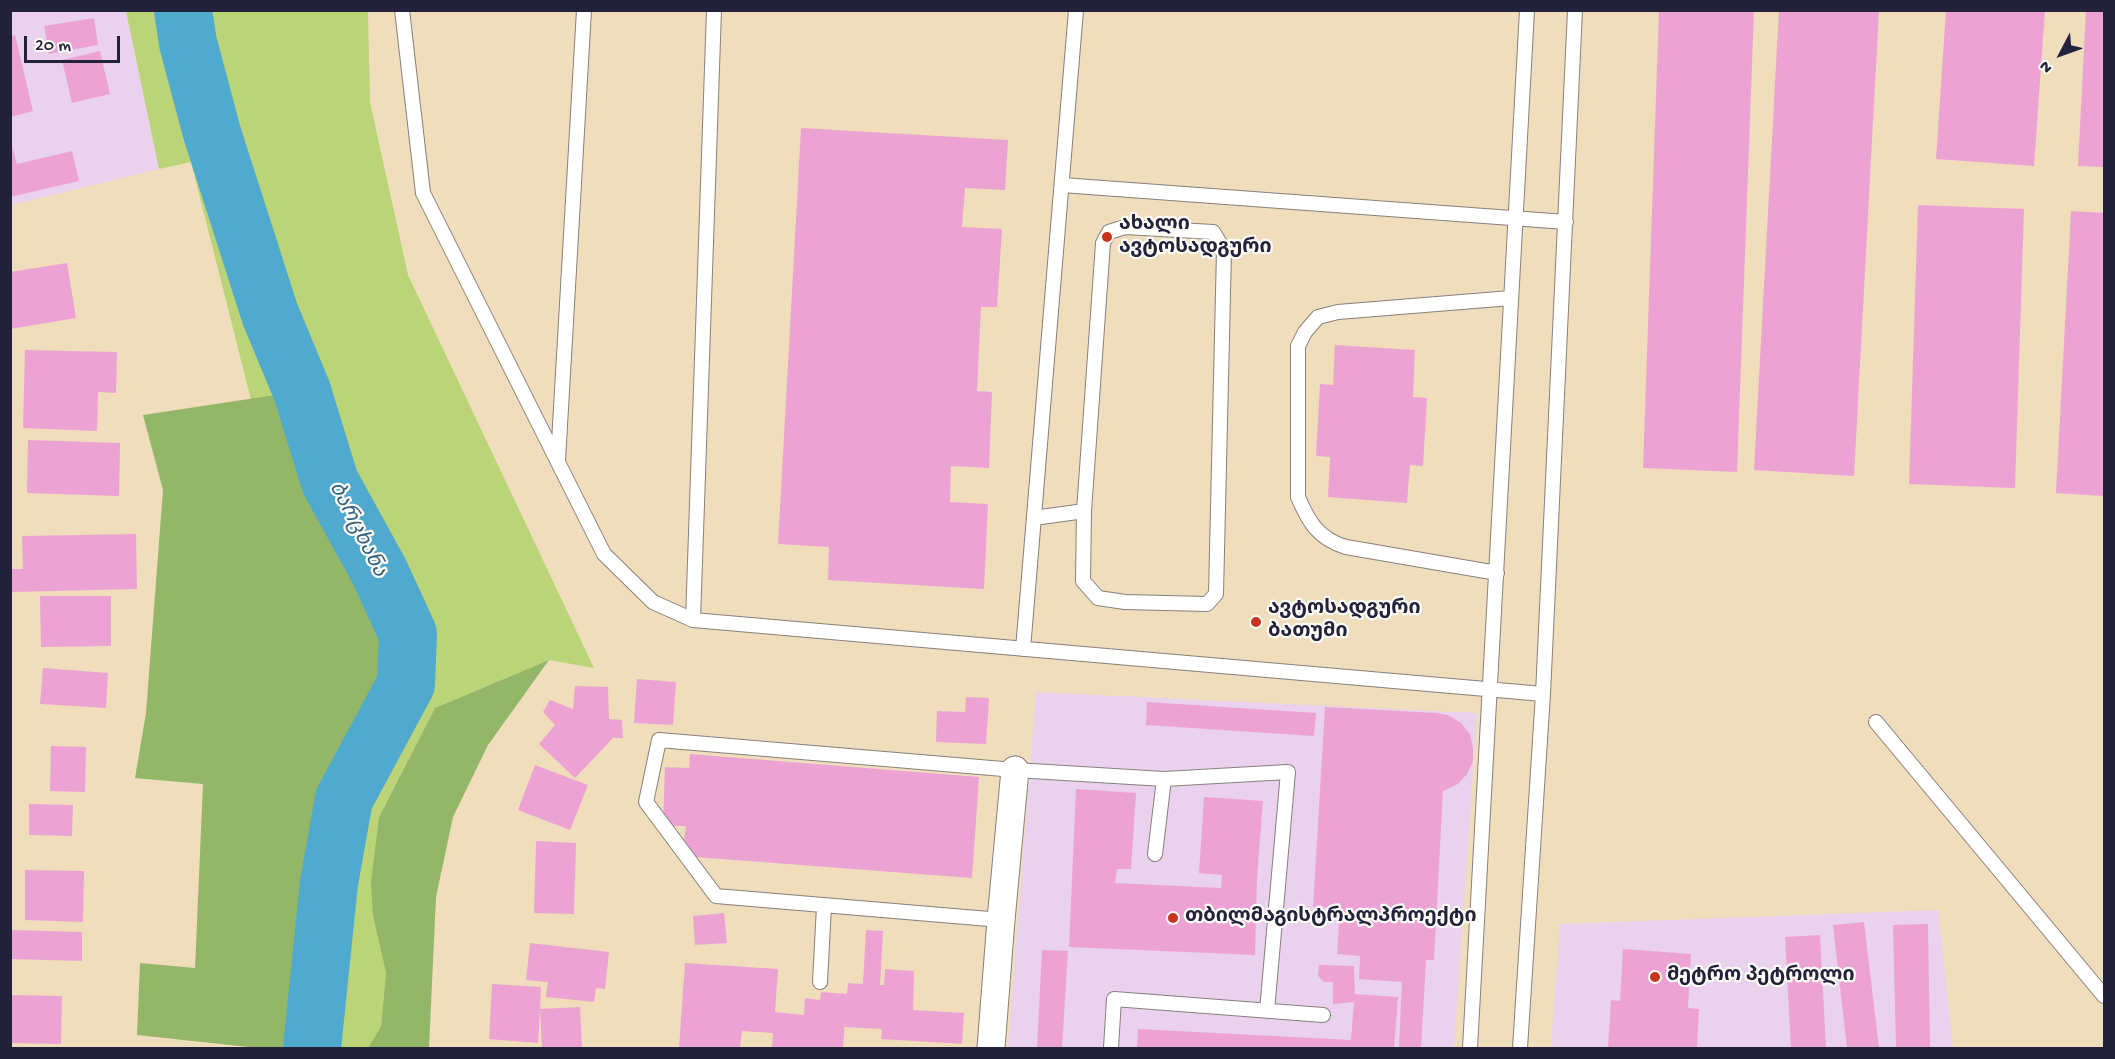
<!DOCTYPE html>
<meta charset="utf-8">
<style>
body{margin:0}
#map{position:relative;width:2115px;height:1059px;overflow:hidden;background:#efddbc;font-family:"Gochi Hand",sans-serif}
canvas{display:block}
.frame{position:absolute;inset:0;border:12px solid #22223b;pointer-events:none}
.north{position:absolute;left:2031px;top:24px;width:60px;height:60px;-webkit-text-stroke:4px #fdfcf7;paint-order:stroke;rotate:229deg;font-size:16px;font-weight:700;line-height:24px;text-align:center;color:#22223b}
.north::after{content:'';display:block;margin:auto;width:21px;height:27px;background:#22223b;clip-path:polygon(50% 0,100% 100%,50% 72%,0 100%)}
.scale{position:absolute;left:24px;top:36px;width:96px;height:27px;box-sizing:border-box;border:3px solid #22223b;border-top:0;padding-left:8px;font-size:18px;line-height:21px;white-space:nowrap;color:#22223b;-webkit-text-stroke:4px #fdfcf7;paint-order:stroke}
</style>
<div id="map">
<canvas width="2115" height="1059"></canvas>
<div class="frame"></div>
<div class="north">N</div>
<div class="scale">20 m</div>
</div>
<script>
const c = document.querySelector('canvas').getContext('2d');
c.lineJoin = 'round';
function fill(path, color) {
  c.fillStyle = color;
  c.fill(path, 'evenodd');
}
function strokePath(path, color, width, dash) {
  c.strokeStyle = color;
  c.lineWidth = width;
  c.lineCap = dash ? 'butt' : 'round';
  c.setLineDash(dash || []);
  c.stroke(path);
}
function label(font, color, halo, rows, align = 'center') {
  c.font = font + ' "Gochi Hand","Noto Sans Georgian",sans-serif';
  c.lineWidth = 4.5;
  c.setLineDash([]);
  c.textBaseline = 'middle';
  c.strokeStyle = halo;
  c.fillStyle = color;
  for (const [text, x, y, turn = 0] of rows) {
    c.save();
    c.translate(x, y);
    c.rotate((+turn || 0) * Math.PI / 180);
    c.textAlign = isNaN(turn) ? turn : align;
    if (halo) c.strokeText(text, 0, 0);
    c.fillText(text, 0, 0);
    c.restore();
  }
}
fill(new Path2D(`
 M10 11H126L159 169 11 205Z
 M1036 692 1477 713 1454 1048H1008Z
 M1938 910 1953 1048H1551L1560 924Z`), '#ead1ed');
fill(new Path2D(`
 M126 11H368L370 102 408 275 594 668 549 660 435 708 379 817 373 916 386 973 381 1026 368 1048H335L332 984 319 974 329 883 344 799 378 737 379 571 330 482 303 392 251 400 191 162 159 169Z`), '#bbd478');
fill(new Path2D(`
 M302 391 330 482 379 571 408 634 406 684 344 799 329 883 319 974 305 973 297 1048H258L137 1035 140 963 195 968 203 784 135 778 146 713 163 490 143 415Z
 M549 660 488 745 453 817 436 897 429 1048H368L381 1026 386 973 373 916 371 882 379 817 435 708Z`), '#94b668');
fill(new Path2D(`
 M305 972 319 974 332 984 335 1048H297Z`), '#4faacd');
strokePath(new Path2D(`
 M183 10 188 43 212 133 270 314 302 391 330 482 379 571 408 634 406 684 344 799 329 883 312 1048`), '#4faacd', 58);
fill(new Path2D(`
 M1659 10H1754L1737 472 1643 468Z
 M1779 10H1879L1854 476 1754 470Z
 M1946 10H2045L2034 166 1936 159Z
 M2086 10H2104V167L2078 166Z
 M94 18 98 45 49 54 44 26Z
 M15 35 33 111 10 117V36Z
 M100 51 110 94 72 103 62 60Z
 M801 128 1008 140 1005 190 965 188 962 227 1002 229 997 307H981L977 391 992 392 989 468 951 466 950 502 988 504 984 589 828 580 829 547 778 544Z
 M10 139 17 164 72 151 79 181 10 197Z
 M1918 205 2024 209 2015 488 1909 484Z
 M2071 211 2104 213V496L2056 493Z
 M67 263 76 318 10 329V272Z
 M1335 345 1415 350 1413 397 1427 398 1423 466 1410 465 1407 503 1328 497 1330 457 1316 456 1320 384 1333 385Z
 M25 350 117 352 116 393 98 392 97 431 23 428Z
 M28 440 120 443 119 496 27 493Z
 M136 534 137 589 10 592V569H23L22 536Z
 M40 596H111V646L41 647Z
 M43 668 108 673 106 708 40 704Z
 M637 679 676 682 673 725 634 723Z
 M575 686 608 687 609 719 622 720 623 738H613L575 778 539 744 555 725 543 712 550 700 573 709Z
 M966 697 989 698 986 744 936 742 937 711 965 712Z
 M1147 702 1316 713 1314 736 1146 725Z
 M1325 707 1436 713 1448 715 1461 723 1470 734 1473 748V761L1467 774 1458 784 1443 791 1434 960H1426L1421 1048H1399L1402 982 1359 979 1360 956 1337 954 1340 908 1313 907Z
 M51 746 86 747 85 792 50 791Z
 M690 754 979 777 972 878 682 856 686 826H663L665 767 689 768Z
 M535 765 588 785 570 830 518 810Z
 M1076 789 1136 793 1131 869H1117L1115 883 1221 888 1222 875 1199 873 1204 797 1263 801 1257 877 1255 955 1069 947Z
 M29 804 73 805 72 836 29 835Z
 M536 841 576 843 574 914 534 913Z
 M25 870 84 871 83 922 25 920Z
 M724 913 727 943 695 945 693 916Z
 M1864 922 1879 1048H1847L1833 925Z
 M1928 924 1930 1048H1896L1893 925Z
 M12 930 82 932V961L11 959Z
 M866 930 883 931 880 985H884L885 969 914 971 913 1010 964 1013 962 1044 881 1039 882 1029 845 1027V1020L843 1048H772L773 1033 742 1031 740 1048H679L685 963 778 969 775 1012 804 1015 805 998 820 1000 821 992 847 994 848 983 863 984Z
 M1820 935 1826 1048H1791L1785 937Z
 M530 943 609 952 605 989 596 988 594 1002 546 997 548 982 526 980Z
 M1623 949 1691 954 1688 1008 1699 1009 1697 1048H1608L1611 1000 1620 1001Z
 M1042 950 1068 951 1062 1048H1037Z
 M1319 965 1354 966 1355 994 1398 997 1394 1048H1137L1138 1029 1351 1040 1354 1002 1333 1004V982H1324L1318 976Z
 M492 984 541 987 540 1009 580 1007 582 1048H542L540 1009 538 1043 489 1039Z
 M10 995 62 996 61 1044 10 1043Z`), '#eca3d3');
const service = new Path2D(`
 M402 10 423 193 604 554 653 602 693 620 1543 694
 M1062 185 1566 222
 M1125 227 1213 232 1224 250 1216 594 1207 604 1125 602 1098 598 1083 581 1084 511 1103 243 1109 232Z
 M558 460 584 10
 M1034 518 1084 511
 M1497 573 1346 547C1319 539 1309 523 1298 497V346L1305 332 1318 317 1338 312 1511 298
 M693 620 714 10
 M1023 649 1076 10
 M1876 722 2104 996
 M1155 854 1164 779
 M1001 920 716 896 646 802 659 740 1015 770 1164 779 1288 772 1267 1011
 M820 982 824 906
 M1111 1048 1114 999 1323 1015
 M1470 1048 1527 10
 M1520 1048 1543 694 1575 10`);
const minor = new Path2D(`
 M991 1048 1001 920 1015 770`);
strokePath(service, '#88807c', 16);
strokePath(minor, '#88807c', 29);
strokePath(service, '#fff', 14);
strokePath(minor, '#fff', 27);
for (const [x, y, r, color] of [
 [1107,237,6,"#c8321e"],
 [1256,622,6,"#c8321e"],
 [1173,918,6,"#c8321e"],
 [1655,977,6,"#c8321e"]
]) {
  const dot = new Path2D();
  dot.arc(x, y, r, 0, 2 * Math.PI);
  c.fillStyle = color;
  c.fill(dot);
  strokePath(dot, '#fdfcf7', 2);
}
label('bold 20px', '#22223b', '#fdfcf7', [
 ["ახალი",1119,226],
 ["ავტოსადგური",1119,249],
 ["ავტოსადგური",1268,610],
 ["ბათუმი",1268,633],
 ["თბილმაგისტრალპროექტი",1185,918],
 ["მეტრო პეტროლი",1667,977]
], 'left');
label('italic 21px', '#365f7d', '#fdfcf7', [
 ["ბარცხანა",356,530,63]
]);
</script>
